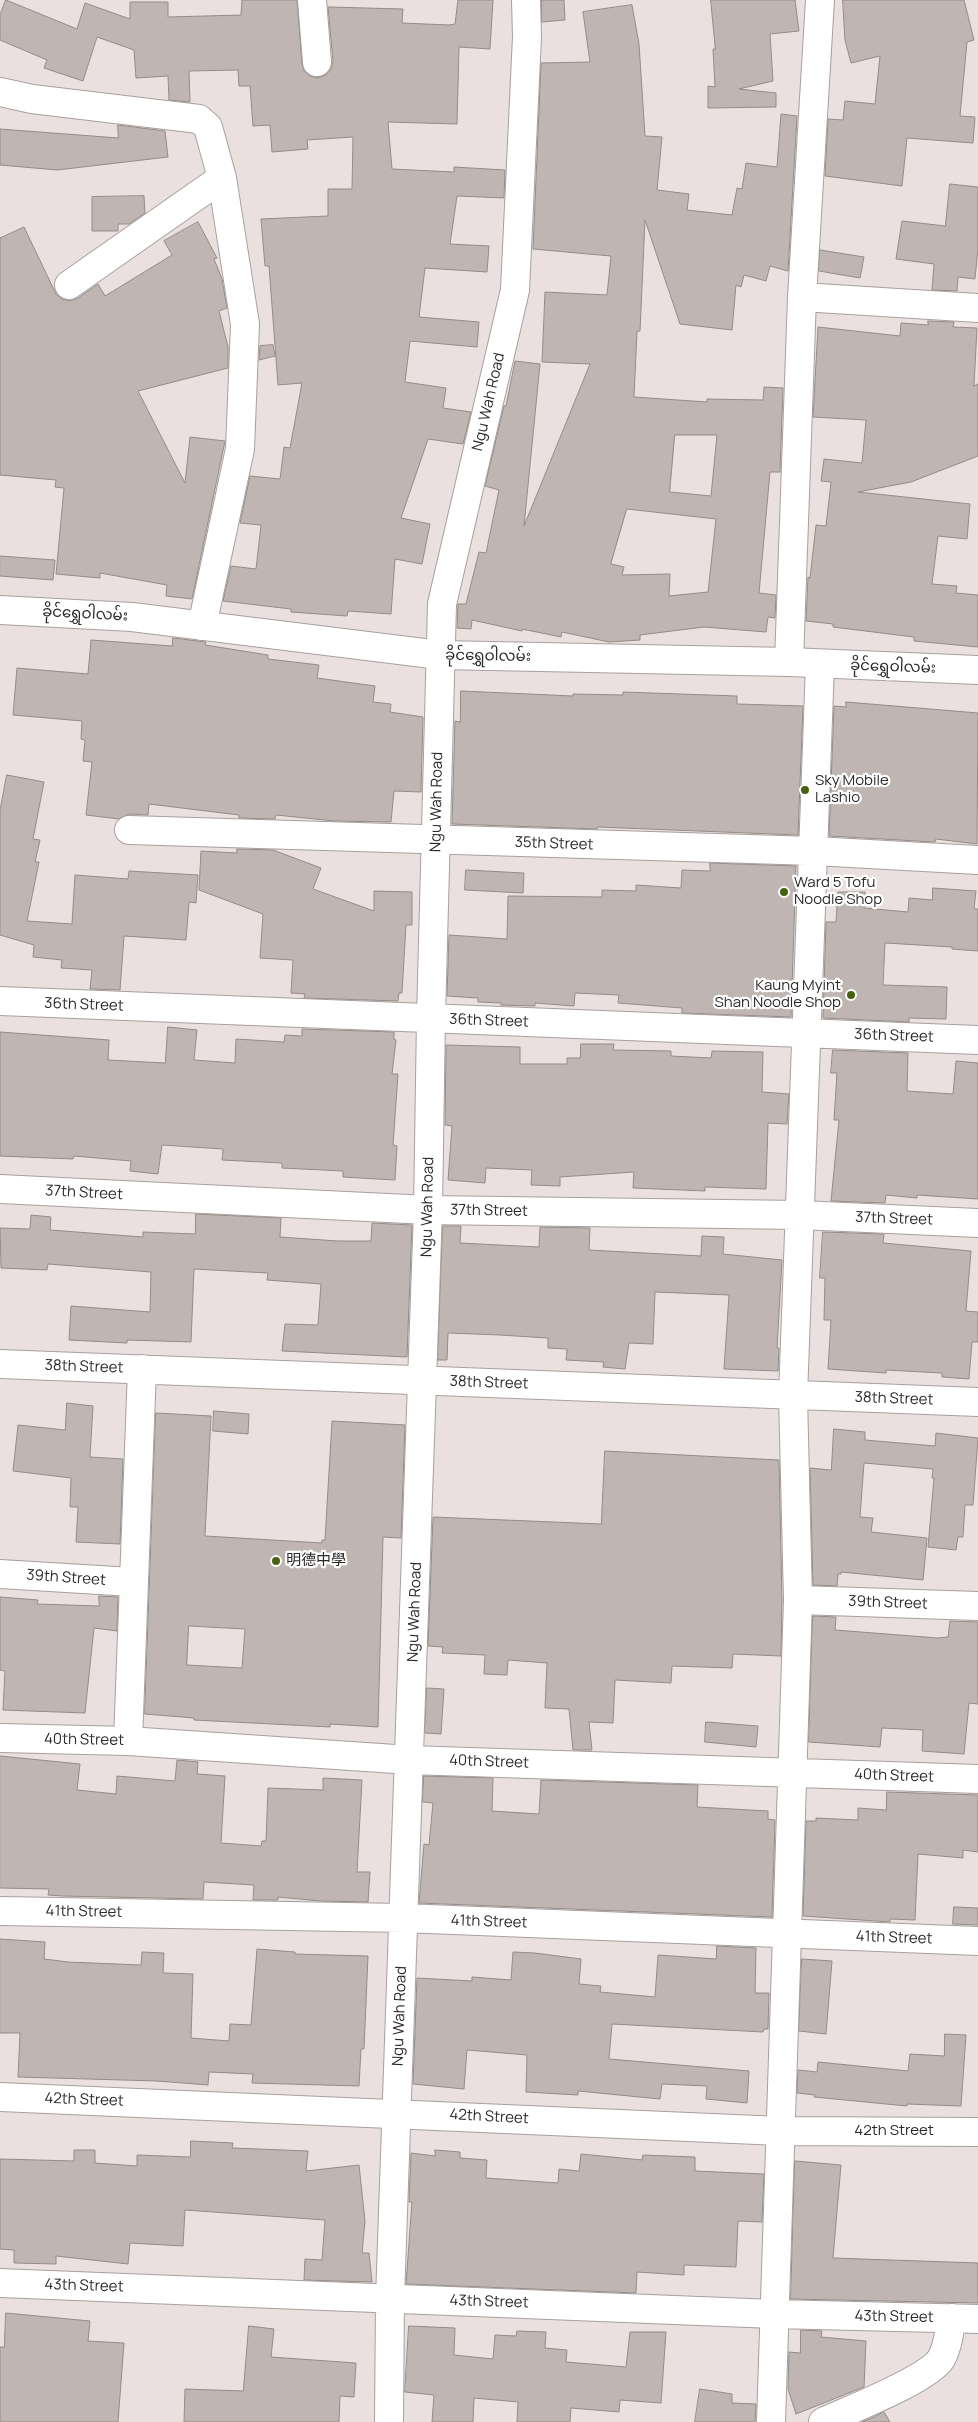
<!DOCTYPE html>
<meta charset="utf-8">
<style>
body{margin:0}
canvas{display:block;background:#eae0df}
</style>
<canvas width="978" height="2422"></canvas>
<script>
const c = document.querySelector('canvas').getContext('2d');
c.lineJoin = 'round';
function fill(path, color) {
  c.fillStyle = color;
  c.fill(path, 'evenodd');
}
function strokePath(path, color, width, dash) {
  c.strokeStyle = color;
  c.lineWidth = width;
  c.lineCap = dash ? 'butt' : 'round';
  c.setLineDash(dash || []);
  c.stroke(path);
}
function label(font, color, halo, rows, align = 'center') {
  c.font = font + ' Manrope,"Noto Sans SC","Noto Sans Myanmar",sans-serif';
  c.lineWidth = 4.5;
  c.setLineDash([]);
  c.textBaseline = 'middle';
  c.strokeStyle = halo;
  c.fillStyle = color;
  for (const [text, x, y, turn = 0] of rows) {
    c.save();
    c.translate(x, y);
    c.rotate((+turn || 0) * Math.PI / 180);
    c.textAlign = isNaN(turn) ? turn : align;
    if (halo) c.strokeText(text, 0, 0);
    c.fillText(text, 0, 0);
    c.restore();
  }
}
const building = new Path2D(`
 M6 0 77 29 85 3 130 19V2H168V17L241 15 242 0H297L302 64 304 71 310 76 318 78 326 75 331 69 333 61 328 7 403 9 402 23 449 25 455 24 458 0H493L490 49 459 47 457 124 388 122 392 169 454 172V167L505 170 504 198 457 196 450 244 489 246 487 272 425 268 419 317 479 322 477 347 410 341 405 382 446 388 443 408 471 412 463 444 428 439 401 518 430 524 422 564 395 559 391 614 348 611 347 616 291 612V609L223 601 231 566 256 569 261 525 240 523 250 476 280 479 284 447 290 448 302 383 278 385 269 266H265L261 219 328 216V189H352L353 137 307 140 308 149 272 152 270 125 253 126 250 86H239L238 70 189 71 190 102 169 100 168 76 136 78 134 50 97 37 83 81 44 68 47 60 0 40V15Z
 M542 0H564L565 20 542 22Z
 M711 0H795L799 31 770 34 773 81 739 89 776 93V107L708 108V86L715 87 713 49H715Z
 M843 0H964L974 40 967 42 960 116 975 117 973 143 907 138 902 186 825 176 828 119 843 120 845 101 875 104 880 56 851 63 845 40Z
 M632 5 639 44 645 136 662 137 657 190 689 194 687 210 732 215 737 188 742 189 746 163 777 167 781 114 797 116 788 271 770 266 766 281 744 275 741 287 736 285 732 330 680 324 645 220 640 331H637L634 397 707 402V399L763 400 764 387 783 388 780 472H770L759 593 776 595 775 618 768 617 766 632 704 627 640 635V640L609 642 562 632 561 637 522 629V631L472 620 471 629 457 628 458 604H466L479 552 486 553 499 490 485 486 504 406H506L515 361 540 364 524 526 590 364 542 362 545 292 607 295 611 256 533 249 541 63 590 62 583 12ZM675 435H717L711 496 670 492ZM627 509 716 519 708 592 669 596 670 574 622 575 624 567 611 564Z
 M118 125 165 131 168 157 57 170 0 165V129L118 138Z
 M950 184 978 187V248L975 279 958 277 957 291 932 290 934 264 896 259 902 221 945 226Z
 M144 196 145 213 129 224H118V231H92V197Z
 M198 222 217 258 214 259 222 279 227 308 219 311 228 347V368L138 391 185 483 190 437 225 441 192 599 166 596 167 585 100 573V578L56 574 64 488 55 487 56 480 0 475V238L24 227 56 294 62 299 70 301 78 298 98 284 105 296 172 255 164 241Z
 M820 250 864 257 860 278 819 271Z
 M928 321 954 322 953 327 977 328 974 386 978 384V456L911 482 858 492 970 504 967 539 938 536 932 584 957 586 956 593 978 595V647L914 641V637L833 627V624L806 621 808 577 810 578 816 525 826 526 831 482 821 481 824 459 862 463 866 420 813 417 818 327 900 336 901 323 928 325Z
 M273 345 275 356 259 360 260 346Z
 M0 556 55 560 53 580 0 576Z
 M173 638 206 642 205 645 268 655V659L319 665 317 678 375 686 373 702 391 704 390 712 423 717 421 792 394 791 391 822 334 821 276 815 275 819 239 818V815L149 804 148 815 129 814 119 819 86 815 92 762 83 761 85 740 81 739 82 721 13 715 17 668 88 674 91 640 172 646Z
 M461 691 573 696V694L623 695V692L737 696V704L803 706 798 835 597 827V829L452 824 455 721 460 722Z
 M846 702 978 713 977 844 936 839 935 842 829 836 834 706 846 707Z
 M7 775 44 782 33 839 40 840 35 862H39L27 921 72 924 75 875 128 879 129 871 198 875 196 903 189 902 186 940 124 936 120 990 90 989 92 970 61 968 62 960 33 957 34 945 0 935V811Z
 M237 849 273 850 321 868 313 889 374 911V891L412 892V925H406L402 993H399L398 1001 304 998 305 994 291 993 293 960 260 958 263 914 199 890 201 851 237 853Z
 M710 863 796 866 791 1017 682 1013V1008L618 1003 619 995 575 993 574 1006 535 1003V1006L501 1005V1003L478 1002V998L447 996 449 935 507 939 508 896 602 897V890L636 891V885L681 888 682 870 710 871Z
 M466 870 524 873 523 893 465 890Z
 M933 888 976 891 974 909H978V951L952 949V947L885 943 883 985 947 987 946 1019 909 1018V1022L823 1018 826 922H836L838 892H865L864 908 908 912 909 898 932 900Z
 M168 1027 197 1030 194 1060 235 1063 236 1039 284 1042 285 1035 302 1036V1029L394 1032V1039L396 1040 392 1074H398L393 1145 397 1146 395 1180 343 1177V1171L282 1168V1163L222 1160 223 1149 162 1145 158 1174 130 1171 131 1161 74 1156 73 1159 0 1156V1032L109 1040 108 1060 165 1063Z
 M581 1044H614L613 1050 671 1051V1056L711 1058 712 1051 763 1052 762 1092 789 1094 787 1124 768 1123 766 1189 705 1187V1191L633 1188 634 1172 560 1177V1186L531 1185 532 1170 486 1168 485 1183 448 1180 452 1126 445 1125 446 1045 520 1047V1064H567V1058H580Z
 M833 1050 908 1053 907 1091 953 1094 956 1061 978 1063V1199L917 1195V1198L886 1195 885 1203 831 1201 839 1120H834L837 1073H831Z
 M196 1214 281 1218 280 1237 338 1241H371L372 1223 412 1225 407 1357 282 1351 285 1324 318 1325 321 1284 267 1280 268 1273 194 1269 191 1342 127 1340V1343L69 1340 71 1306 150 1312 151 1272 48 1264 47 1270 1 1268 0 1228 30 1229 31 1215 51 1217 50 1230 143 1237V1232L195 1234Z
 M443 1226H461L460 1243 539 1247 540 1227 590 1228 589 1250 701 1256 702 1236 724 1237 723 1254 782 1260 777 1348H779L778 1371 724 1369 729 1295 655 1292 653 1344 629 1343 625 1369 603 1367 604 1362 566 1360 567 1349 548 1348V1338L500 1335 448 1333 447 1360H438Z
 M823 1232 884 1234 883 1243 971 1251 966 1311 978 1312V1342H972L969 1379 942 1377V1373L886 1370V1373L828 1369 831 1320H824L825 1278H820Z
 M67 1403 93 1406 90 1457 123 1459 120 1544 76 1542 78 1507H70L71 1478 13 1471 18 1425 65 1430Z
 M214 1411 249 1414 248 1434 213 1431Z
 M156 1413 211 1416 205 1536 322 1543V1540H325L332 1421 405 1425 401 1538 383 1537 378 1727 330 1724V1727L194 1720V1718L145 1714ZM189 1626 245 1629 242 1668 187 1665Z
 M834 1429 865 1432V1440L935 1446 936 1433 978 1438 973 1505H965L963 1537H958L956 1550 928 1547 934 1478H932L933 1469 864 1463 860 1517 873 1518 871 1532 927 1538 923 1580 841 1572V1574H838L837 1586 813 1585 810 1468 831 1470Z
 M605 1451 779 1460 782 1600 781 1656 733 1654 732 1668 672 1666 671 1683 615 1680 613 1723 589 1722 592 1750H573L569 1709 545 1708 547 1663 508 1660 507 1675 484 1674 485 1655 442 1653 443 1647 428 1646 433 1517 601 1524Z
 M99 1596 118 1597 117 1631 94 1628 85 1713 3 1710 5 1671 0 1670V1597L38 1600 37 1604 99 1606Z
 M813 1616 836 1617 835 1630 938 1638 948 1637 950 1621 978 1622V1704L969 1703 964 1754 922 1751 923 1730 882 1728 880 1747 809 1742Z
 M427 1688 444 1689 441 1734 425 1733Z
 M706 1722 758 1726 756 1747 705 1742Z
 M0 1756 80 1764 77 1790 116 1794 117 1776 175 1781 177 1760 198 1762 197 1774 225 1776 221 1843 261 1846 262 1841H266L268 1788 323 1790V1778L362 1780 357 1872H370L368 1902 321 1901 278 1897V1900H253L254 1885 204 1882 203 1899 63 1896 48 1895 49 1889 0 1888Z
 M424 1776 493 1778 492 1811 539 1814 541 1780 698 1785 697 1807 768 1811V1819L775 1820 772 1917 419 1903 424 1844 429 1845 433 1803 423 1802Z
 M887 1792 978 1795V1852L963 1850V1858L918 1854 915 1920 890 1919V1922L803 1916 806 1821H816V1818L858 1820V1808L886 1810Z
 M954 1907 978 1908V1925L953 1924Z
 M0 1939 45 1942 44 1959 68 1962 141 1965 142 1952 164 1953 163 1973 193 1974 191 2038 229 2041 230 2024 251 2025 257 1949 295 1952V1954L368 1956 364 2049H361L359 2086 252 2083 253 2074 209 2072 208 2085 157 2081 18 2077 20 2033H0Z
 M717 1946 756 1948 755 1993H769L768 2029H764L763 2032 612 2024 609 2059 749 2071 747 2103 706 2099 707 2086 662 2084 660 2099 578 2091V2095L526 2092 527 2055 467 2050 464 2089 413 2084 417 1978 472 1981V1977L511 1980 513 1952 535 1953 581 1959 579 1984 601 1986 600 1992 655 1997 658 1955 716 1959Z
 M802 1959 832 1961 826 2034 799 2031Z
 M945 2034 966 2035 961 2106 907 2104V2106L814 2097 815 2095 797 2093 798 2070 817 2072 818 2062 908 2071 910 2054 944 2056Z
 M191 2141 233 2143 232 2148 308 2151 306 2171 359 2165 365 2221 362 2253H369L372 2282 304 2280 305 2259 322 2260 325 2220 185 2210 183 2246 130 2243 128 2264 56 2256V2264L14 2263V2250L0 2249V2159L74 2161V2150H95V2163L137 2166V2155L190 2157Z
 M435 2150 460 2152V2158L487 2160 486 2178 558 2183 559 2169 579 2171 581 2154 642 2160 643 2155 695 2157V2171L764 2174 762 2222 738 2221 736 2267 684 2265V2275L637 2272 636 2293 406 2284 412 2202H409L411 2153 435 2156Z
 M795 2161 841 2165 833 2258 978 2263V2303L791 2299Z
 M6 2313 90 2321 88 2341 124 2343 118 2422H0V2347H4Z
 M249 2326 274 2329 271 2357 356 2363 354 2397 340 2396 339 2422H184L185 2389 243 2391Z
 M409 2326 455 2328 454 2355 493 2359 495 2335 516 2336 517 2331 546 2332 545 2348 567 2350 566 2362 626 2367 630 2332H666L661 2403 620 2400 619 2412 571 2408 570 2422H517L518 2402 474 2398 473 2422H432L434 2395 405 2392Z
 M801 2330 822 2331 821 2337 866 2341 864 2387 796 2414 788 2389 789 2352 800 2353Z
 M700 2389 732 2394V2403L756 2404 755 2422H695Z
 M884 2412 890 2422H862L874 2417Z`);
fill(building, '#bfb6b3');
strokePath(building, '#948c88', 1);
const street = new Path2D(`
 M312 0 317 62
 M0 92 32 99 199 119 208 127 222 178 245 324 240 449 202 626
 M69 285 222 178
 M802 297 978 308
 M789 662 802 297 820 0
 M129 830 814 851 978 860
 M0 1001 978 1040
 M0 1189 428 1210 800 1215 978 1223
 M0 1364 978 1402
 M0 1574 132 1582
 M798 1600 978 1606
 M0 1738 128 1741 410 1760 978 1779
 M128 1741 142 1369
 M0 1911 403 1918 978 1941
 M0 2097 780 2131 978 2132
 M0 2283 774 2314 978 2319
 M389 2422 390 2298 428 1210 431 1018 442 604 515 290 527 37 526 0
 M771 2422 798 1600 793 1396 820 664
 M823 2422C849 2410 927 2380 941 2359 948 2347 949 2332 952 2318`);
const secondary = new Path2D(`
 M0 610 132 617 440 655 789 662 978 670`);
strokePath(street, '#a99f9e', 30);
strokePath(secondary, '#a99f9e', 30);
strokePath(street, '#fff', 28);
strokePath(secondary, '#fff', 28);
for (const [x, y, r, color] of [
 [805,790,5,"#466112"],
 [784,892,5,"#466112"],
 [851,995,5,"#466112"],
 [276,1561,5,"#466112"]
]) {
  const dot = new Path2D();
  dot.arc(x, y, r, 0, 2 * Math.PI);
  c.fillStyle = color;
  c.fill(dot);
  strokePath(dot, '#fff', 2);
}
label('15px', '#2d2929', '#fff', [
 ["Ngu Wah Road",489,402,-77],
 ["ခိုင်ရွှေဝါလမ်း",85,614,3],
 ["ခိုင်ရွှေဝါလမ်း",488,656,1],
 ["ခိုင်ရွှေဝါလမ်း",893,667,2],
 ["Ngu Wah Road",437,802,-89],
 ["35th Street",554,844,2],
 ["36th Street",84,1005,2],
 ["36th Street",489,1021,2],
 ["36th Street",894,1036,2],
 ["37th Street",84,1193,3],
 ["Ngu Wah Road",428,1207,-89],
 ["37th Street",489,1211,1],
 ["37th Street",894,1219,2],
 ["38th Street",84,1367,2],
 ["38th Street",489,1383,2],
 ["38th Street",894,1399,2],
 ["39th Street",66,1578,4],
 ["39th Street",888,1603,2],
 ["Ngu Wah Road",415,1612,-88],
 ["40th Street",84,1740,1],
 ["40th Street",489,1762,2],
 ["40th Street",894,1776,2],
 ["41th Street",84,1912,1],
 ["41th Street",489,1922,2],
 ["41th Street",894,1938,2],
 ["Ngu Wah Road",400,2016,-88],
 ["42th Street",84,2100,2],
 ["42th Street",489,2117,3],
 ["42th Street",894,2131],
 ["43th Street",84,2286,2],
 ["43th Street",489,2302,2],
 ["43th Street",894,2317,1]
]);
label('15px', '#2d2929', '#fff', [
 ["Sky Mobile",815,781],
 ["Lashio",815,798],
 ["Ward 5 Tofu",794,883],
 ["Noodle Shop",794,900],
 ["Kaung Myint",841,986,"right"],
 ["Shan Noodle Shop",841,1003,"right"],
 ["明德中學",286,1561]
], 'left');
</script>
